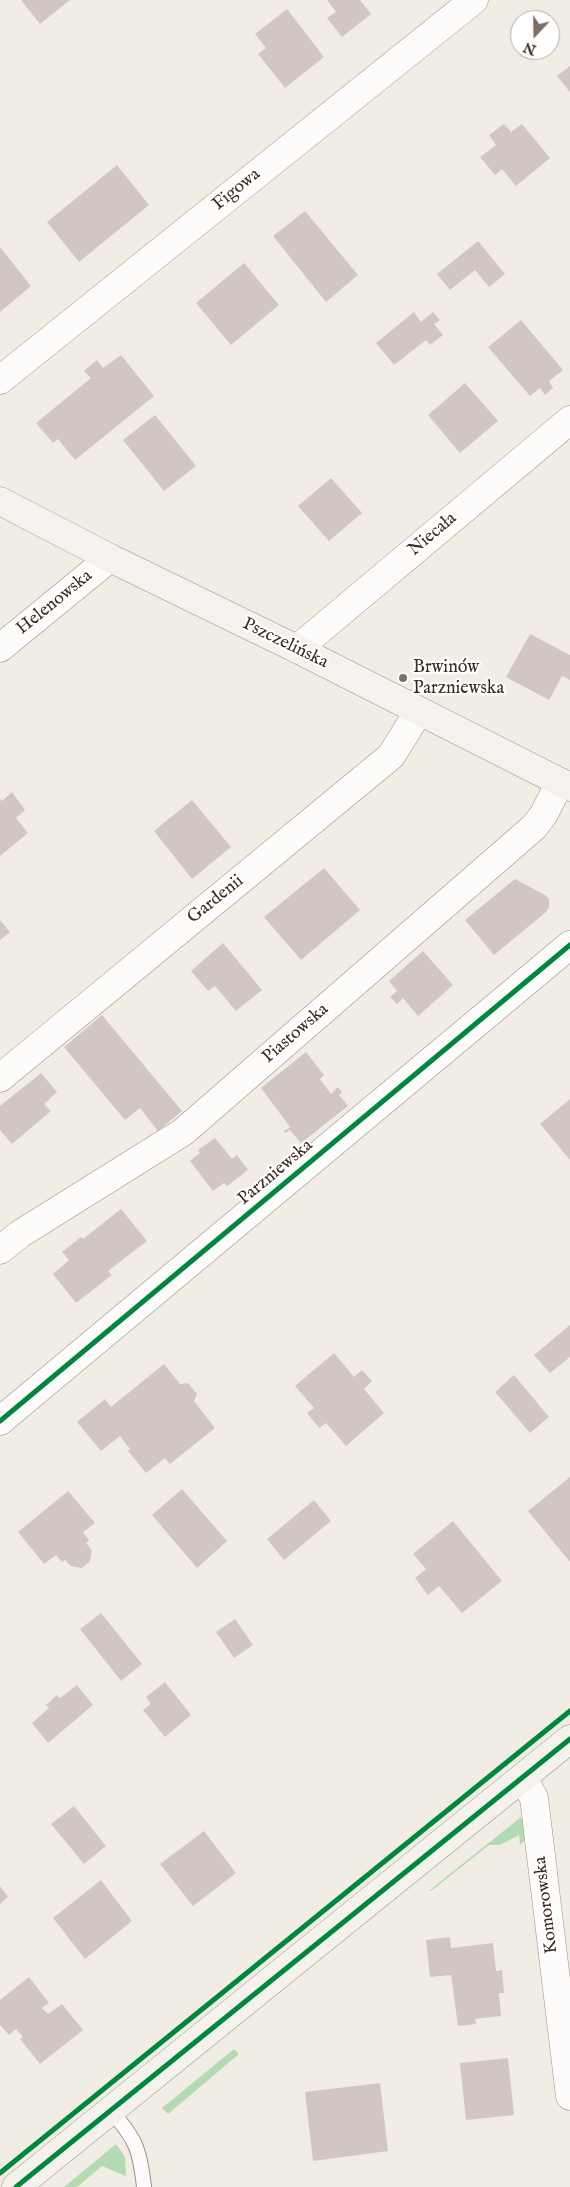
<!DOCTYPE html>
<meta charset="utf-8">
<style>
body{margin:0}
#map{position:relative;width:570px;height:2187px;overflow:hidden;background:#f1ede5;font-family:"IM FELL English",serif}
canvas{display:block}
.north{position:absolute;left:510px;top:10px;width:50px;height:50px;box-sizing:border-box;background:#fff;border:1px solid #b1aaa5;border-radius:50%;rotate:201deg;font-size:14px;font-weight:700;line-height:20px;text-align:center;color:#3b2a1e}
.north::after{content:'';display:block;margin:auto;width:18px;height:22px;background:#7b6e64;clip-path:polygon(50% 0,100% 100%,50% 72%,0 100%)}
</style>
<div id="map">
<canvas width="570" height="2187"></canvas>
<div class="north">N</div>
</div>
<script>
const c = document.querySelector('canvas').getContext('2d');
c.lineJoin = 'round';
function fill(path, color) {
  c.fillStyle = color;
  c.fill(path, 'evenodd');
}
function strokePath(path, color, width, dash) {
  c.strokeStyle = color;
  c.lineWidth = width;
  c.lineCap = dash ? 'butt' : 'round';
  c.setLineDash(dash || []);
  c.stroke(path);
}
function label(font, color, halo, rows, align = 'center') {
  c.font = font + ' "IM FELL English",serif';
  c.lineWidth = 4.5;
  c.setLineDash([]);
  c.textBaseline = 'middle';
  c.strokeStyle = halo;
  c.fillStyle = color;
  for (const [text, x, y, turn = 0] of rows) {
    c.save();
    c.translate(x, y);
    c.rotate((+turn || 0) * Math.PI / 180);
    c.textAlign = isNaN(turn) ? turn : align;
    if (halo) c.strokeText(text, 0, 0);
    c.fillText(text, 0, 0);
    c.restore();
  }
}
fill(new Path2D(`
 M521 1817 527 1838 520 1845 519 1835 500 1845H489L431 1891 430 1890Z
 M234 2049 239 2054 168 2114 162 2108Z
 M116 2144 125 2157 126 2176 102 2166 77 2187H64Z`), '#b3dab2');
fill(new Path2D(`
 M21 0H70L40 24Z
 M327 0H360L371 14 342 37 327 18 336 12Z
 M287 9 324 57 285 88 258 54 266 48 255 34Z
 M570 66V92L557 76Z
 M504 124 511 132 522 124 550 158 516 186 502 169 495 175 480 157 496 145 489 135Z
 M117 165 149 205 79 262 47 222Z
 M305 211 358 275 326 302 273 236Z
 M478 241 505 274 489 287 475 270 450 290 437 274Z
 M0 247 31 286 0 312Z
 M244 263 279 305 231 345 196 303Z
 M414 312 421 322 433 312 440 320 434 324 443 335 430 345 426 340 394 365 376 343Z
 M521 320 563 370 549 381 553 388 545 395 540 388 530 396 488 347Z
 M121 355 154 396 75 460 58 439 53 443 36 423 91 378 84 371 97 360 103 368Z
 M465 383 498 421 460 453 428 415Z
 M155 415 196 466 164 491 123 440Z
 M331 478 362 513 329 541 298 506Z
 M530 634 570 655V680L562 676 549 700 506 677Z
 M12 792 25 810 16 818 28 833 0 856V799L2 801Z
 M192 800 231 847 192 879 154 831Z
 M324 868 360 910 301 960 264 917Z
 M515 879 545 895 549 899V907L546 912 494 955 465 920Z
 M0 920 10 932 0 940Z
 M223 943 262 990 236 1011 215 986 208 991 191 971Z
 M423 951 453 985 418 1016 403 998 397 1004 390 997 397 991 389 981Z
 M102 1015 182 1111 158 1131 140 1108 125 1120 64 1047Z
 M306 1052 324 1075 320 1079 331 1094 338 1087 342 1092 339 1095 348 1106 301 1143 290 1130 285 1133 284 1131 290 1127 261 1088Z
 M41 1073 57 1092 44 1104 51 1111 12 1144 0 1130V1106Z
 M570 1099V1160L540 1124Z
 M215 1138 232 1159 237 1155 248 1170 227 1186 224 1183 213 1191 190 1161 200 1153 198 1150Z
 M121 1209 147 1241 108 1271 112 1275 76 1303 53 1274 69 1260 62 1252 81 1237 83 1239Z
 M570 1325V1357L550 1373 534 1355Z
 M334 1353 354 1377 362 1370 372 1381 364 1389 384 1413 346 1446 326 1423 319 1428 307 1413 314 1408 295 1386Z
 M164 1364 180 1384 188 1383 197 1394 194 1401 215 1428 170 1464 165 1458 146 1473 128 1451 130 1449 120 1436 101 1451 77 1422 105 1399 111 1407Z
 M514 1375 549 1417 530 1433 495 1392Z
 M570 1477V1562L528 1511Z
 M182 1489 227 1541 197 1568 152 1515Z
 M68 1491 95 1523 83 1532 89 1540 86 1543 92 1550 90 1561 82 1568 71 1566 65 1560 62 1562 56 1555 44 1564 18 1532Z
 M314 1500 331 1521 284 1560 267 1539Z
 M453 1521 502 1581 462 1613 439 1586 428 1595 415 1578 426 1569 413 1554Z
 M101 1613 142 1664 121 1681 80 1629Z
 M235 1619 253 1645 234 1658 216 1632Z
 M165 1682 191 1715 165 1737 143 1710 151 1704 146 1697Z
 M77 1685 93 1705 48 1743 32 1723 49 1708 46 1705 57 1695 60 1698Z
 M74 1806 106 1846 84 1864 51 1824Z
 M204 1831 236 1873 193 1906 160 1864Z
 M101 1880 132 1921 85 1959 53 1918Z
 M0 1886 8 1897 0 1904Z
 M450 1937 451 1948 493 1943 496 1971 502 1970 504 1993H499L501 2016 475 2019 476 2024 458 2026 451 1975 430 1977 426 1940Z
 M29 1977 49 2003 42 2008 48 2014 62 2004 83 2030 40 2064 20 2039 23 2037 16 2029 9 2035 0 2025V2000Z
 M508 2058 514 2115 466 2120 460 2063Z
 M380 2083 388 2151 313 2161 305 2092Z`), '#d2c7c0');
const lane = new Path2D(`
 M111 2111C136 2139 140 2150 144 2187`);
const street = new Path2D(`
 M0 380 474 0
 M0 648 110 558
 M297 649 570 420
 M0 1078 391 756 419 711
 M0 1250 20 1234 183 1132 534 827 544 814 560 782
 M0 1421 570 945
 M523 1778 534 1798 570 2096`);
const secondary = new Path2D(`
 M0 501 110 558 297 649 570 787
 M16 2187 570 1739`);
strokePath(lane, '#97938c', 16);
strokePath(street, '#97938c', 29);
strokePath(secondary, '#97938c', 29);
strokePath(lane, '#fdfcfb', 14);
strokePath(street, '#fdfcfb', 28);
strokePath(secondary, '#f5f2ed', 28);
strokePath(new Path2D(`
 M0 1421 570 945
 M0 2173 570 1711
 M16 2187 570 1739`), '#00873e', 5);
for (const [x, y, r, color] of [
 [403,678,5,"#7b6e64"]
]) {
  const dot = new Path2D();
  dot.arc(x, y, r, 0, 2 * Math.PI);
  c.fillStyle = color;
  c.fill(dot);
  strokePath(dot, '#fff', 2);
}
label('18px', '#3b2a1e', '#fff', [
 ["Figowa",237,190,-39],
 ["Niecała",433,535,-40],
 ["Helenowska",55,603,-39],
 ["Pszczelińska",285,644,26],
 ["Gardenii",216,900,-39],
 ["Piastowska",296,1034,-41],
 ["Parzniewska",276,1173,-40],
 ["Komorowska",547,1905,-97]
]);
label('18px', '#3b2a1e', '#fff', [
 ["Brwinów",413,668],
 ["Parzniewska",413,689]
], 'left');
</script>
